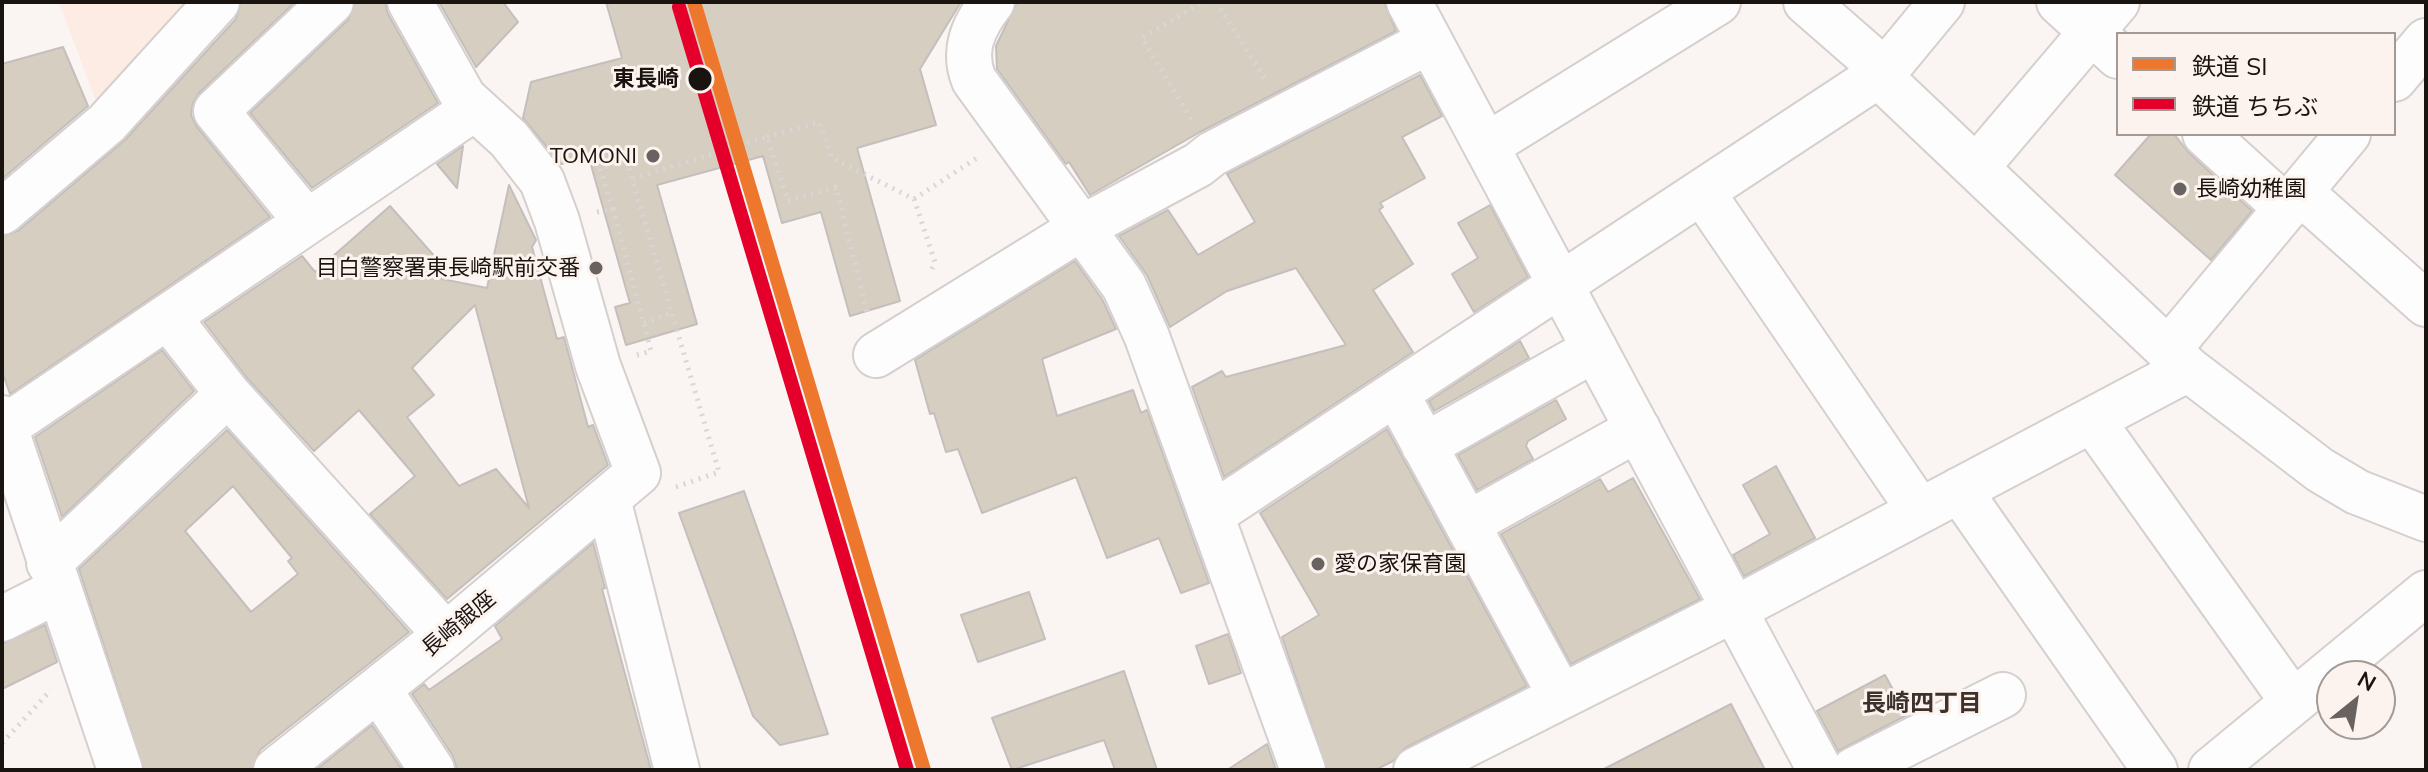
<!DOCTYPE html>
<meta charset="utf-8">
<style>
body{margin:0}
#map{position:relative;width:2428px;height:772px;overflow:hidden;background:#faf4f2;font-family:Mulish,"Noto Sans JP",sans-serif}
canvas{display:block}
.frame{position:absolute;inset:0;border:4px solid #1a1411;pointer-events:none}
.legend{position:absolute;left:2116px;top:32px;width:280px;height:104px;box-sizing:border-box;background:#fdf3ee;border:2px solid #a29a96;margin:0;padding:10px 14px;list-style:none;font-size:24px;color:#1a1411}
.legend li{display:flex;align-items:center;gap:16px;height:40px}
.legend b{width:40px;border:2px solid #a29a96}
.north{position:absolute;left:2316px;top:660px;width:80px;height:80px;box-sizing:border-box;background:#fdf3ee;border:2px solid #a29a96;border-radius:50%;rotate:30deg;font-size:22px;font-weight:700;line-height:32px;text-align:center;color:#1a1411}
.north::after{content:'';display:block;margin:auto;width:28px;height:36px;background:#686260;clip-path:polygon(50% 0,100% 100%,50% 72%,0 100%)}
</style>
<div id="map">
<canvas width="2428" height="772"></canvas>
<div class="frame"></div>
<ul class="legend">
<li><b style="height:10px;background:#ed772d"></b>鉄道 SI</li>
<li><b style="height:10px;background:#e4002b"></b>鉄道 ちちぶ</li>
</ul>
<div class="north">N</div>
</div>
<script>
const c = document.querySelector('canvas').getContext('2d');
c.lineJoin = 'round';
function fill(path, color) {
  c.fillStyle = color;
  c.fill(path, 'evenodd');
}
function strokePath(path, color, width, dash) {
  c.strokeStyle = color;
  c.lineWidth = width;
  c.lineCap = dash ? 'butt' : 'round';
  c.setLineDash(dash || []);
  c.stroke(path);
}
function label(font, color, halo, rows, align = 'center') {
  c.font = font + ' Mulish,"Noto Sans JP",sans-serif';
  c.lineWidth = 6;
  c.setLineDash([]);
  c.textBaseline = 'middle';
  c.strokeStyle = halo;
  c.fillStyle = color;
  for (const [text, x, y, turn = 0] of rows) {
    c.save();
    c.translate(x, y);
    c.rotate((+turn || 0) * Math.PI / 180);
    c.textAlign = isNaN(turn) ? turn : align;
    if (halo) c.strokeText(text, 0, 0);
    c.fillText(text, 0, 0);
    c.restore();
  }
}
fill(new Path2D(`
 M59 2H200L100 112Z`), '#fcece4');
const building = new Path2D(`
 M241 2H295L199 93 193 103 191 115 197 127 270 217 10 394 2 371V236L18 231 125 140 236 19Z
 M355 2H385L388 14 438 103 312 188 250 113 348 20Z
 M439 2H503L518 22 476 67Z
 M606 2H961L920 69 936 125 857 148 900 301 850 316 821 212 782 223 763 156 657 185 697 324 626 345 615 307 630 303 589 158 561 164 523 118 531 82 622 58Z
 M1017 2H1384L1396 31 1200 132 1090 195 1069 162 1066 164 997 69 996 46Z
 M63 47 88 106 2 179V64Z
 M1420 75 1442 116 1402 137 1425 178 1380 203 1383 207 1379 210 1413 264 1373 290 1413 352 1224 477 1192 387 1222 371 1226 377 1346 345 1296 268 1227 291 1170 327 1147 275 1119 236 1168 210 1198 255 1255 222 1227 174Z
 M2151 134H2174L2188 152 2252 211 2211 260 2115 175Z
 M463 146 457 188 437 164Z
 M509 185 536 240 532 247 557 339 564 337 588 427 593 425 608 465 447 599 370 514 415 476 359 410 314 451 247 378 204 322 302 256 315 272 390 206 444 267 442 279 487 288ZM475 305 504 415 529 508 496 469 459 486 407 417 434 395 412 368Z
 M1490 205 1528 277 1474 312 1452 274 1478 258 1458 223Z
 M1075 261 1102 299 1116 329 1042 359 1057 416 1133 390 1141 413 1147 410 1209 583 1181 593 1159 538 1107 558 1076 477 982 513 958 449 946 452 934 413 930 414 915 360Z
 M1520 341 1529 358 1434 411 1429 401Z
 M162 350 194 391 62 517 35 437Z
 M1556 400 1566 419 1528 441 1526 446 1533 459 1477 490 1458 455Z
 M1387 429 1527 686 1405 748 1393 761 1375 770H1327L1282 637 1319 615 1260 513Z
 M227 430 409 632 260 750 252 770H144L79 569ZM233 486 292 558 288 561 298 574 251 612 185 531Z
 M1776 466 1815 538 1744 576 1733 555 1770 534 1743 485Z
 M1633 478 1700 599 1571 664 1501 534 1600 479 1608 492Z
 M744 491 792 627 828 734 780 745 753 716 679 513Z
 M593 543 605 588 602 589 651 770H457L453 756 412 694 424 684 429 690 502 639 495 626Z
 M1029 592 1045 639 978 662 961 615Z
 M45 625 57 662 2 689V644Z
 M1228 634 1241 673 1209 684 1196 646Z
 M1124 671 1157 770H1115L1104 740 1012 770 992 718Z
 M1885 675 1907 715 1838 751 1817 711Z
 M1731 704 1765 770H1602Z
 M372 725 402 770H316Z
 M1267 744 1276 770H1227Z`);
fill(building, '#d7cec2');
strokePath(building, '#c4bfbc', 2);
const minor = new Path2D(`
 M992 2C973 26 962 51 974 80L1124 286 1147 337 1303 770
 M1409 2 1820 770
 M1806 2 1885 71
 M2059 2 2118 56
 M1878 75 2188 369 2320 470 2357 492 2426 519
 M2394 79 2426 41
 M2205 134 2286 208
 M1486 146 1718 2
 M1976 168 2117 2
 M1702 192 1920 511
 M2300 192 2426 304
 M2 212 107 123 217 2
 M307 222 216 111 331 2
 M168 317 228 394 446 635
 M2168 350 2348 134
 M876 355 1083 227 1198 165 1212 154 1430 41
 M1396 393 1561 697
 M2 418 120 770
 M2092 420 2293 702
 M2 429 475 108
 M1424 446 1595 349
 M1959 490 2155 770
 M608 499 677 770
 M1211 515 1885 71 1942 2
 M1467 524 1638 429
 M49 563 228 394
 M2 619 59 590
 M379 690 432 770
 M276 770 446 635 638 473 598 366 557 221 542 181 509 139 464 98 410 2
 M1416 770 1735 609 2188 369
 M1854 770 2003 695
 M2211 770 2426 593`);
strokePath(minor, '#d5cfcd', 48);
strokePath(new Path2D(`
 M1216 2 1267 82
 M717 119 726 150
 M1191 119 1142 38 1203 2
 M767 137 819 122 832 158 914 199 935 262 930 273
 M914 199 980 156
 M613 209 600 168 627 160 632 179
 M597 212 613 209 651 351 637 355
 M644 323 672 312
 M676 487 719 472 632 179 767 137 788 201 836 187 867 312
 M2 743 51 690`), '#d8d6d6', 5, [2, 6]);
strokePath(minor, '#fefdfd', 44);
strokePath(new Path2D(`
 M694 2 924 770`), '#ed772d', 14);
strokePath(new Path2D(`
 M679 7 907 770`), '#e4002b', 14);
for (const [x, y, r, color] of [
 [700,79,13,"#1a1411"],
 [653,156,8,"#686260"],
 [2180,189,8,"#686260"],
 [596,268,8,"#686260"],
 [1318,564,8,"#686260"]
]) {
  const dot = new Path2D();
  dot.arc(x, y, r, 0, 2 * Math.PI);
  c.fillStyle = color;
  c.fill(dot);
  strokePath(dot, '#fdf3ee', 3);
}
label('bold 22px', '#1a1411', '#fdf3ee', [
 ["東長崎",679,79]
], 'right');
label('22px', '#1a1411', '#fdf3ee', [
 ["TOMONI",637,156],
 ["長崎幼稚園",2196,189,"left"],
 ["目白警察署東長崎駅前交番",580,268],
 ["愛の家保育園",1334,564,"left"]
], 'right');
label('22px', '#1a1411', '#fdf3ee', [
 ["長崎銀座",459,624,-40]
]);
label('bold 24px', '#3d312b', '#fdf3ee', [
 ["長崎四丁目",1922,704]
]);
</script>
